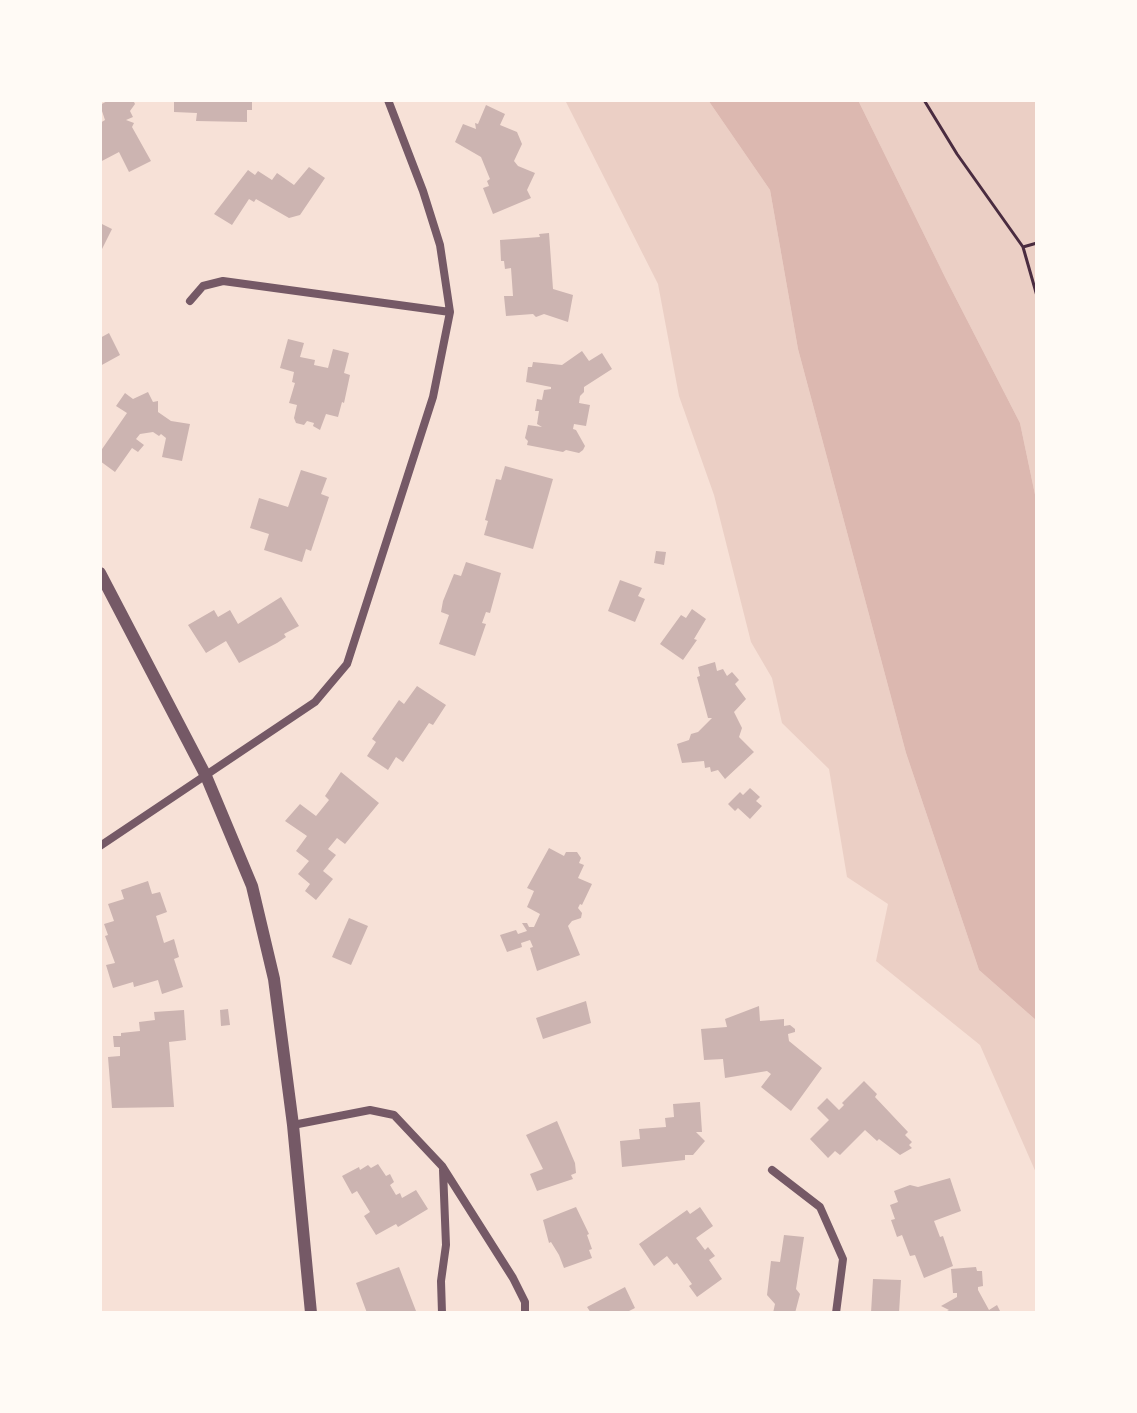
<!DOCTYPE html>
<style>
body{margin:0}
#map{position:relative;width:1137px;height:1413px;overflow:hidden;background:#f7e1d7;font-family:Manrope,sans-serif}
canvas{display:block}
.frame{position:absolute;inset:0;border:102px solid #fffaf5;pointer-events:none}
</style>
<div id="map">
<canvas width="1137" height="1413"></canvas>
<div class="frame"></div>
</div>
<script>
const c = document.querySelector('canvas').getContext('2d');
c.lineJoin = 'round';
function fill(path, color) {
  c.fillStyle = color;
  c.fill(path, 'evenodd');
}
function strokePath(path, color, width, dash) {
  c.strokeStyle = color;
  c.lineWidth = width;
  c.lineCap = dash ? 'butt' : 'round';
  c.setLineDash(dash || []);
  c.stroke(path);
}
fill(new Path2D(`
 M565 100H708L770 190 798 349 906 753 979 970 1037 1021V1175L980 1045 876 961 888 904 847 877 829 769 782 723 772 678 751 642 714 495 679 396 658 284Z
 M858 100H1037V504L1020 423 946 279Z`), '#ebcfc5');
fill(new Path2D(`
 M708 100H858L946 279 1020 423 1037 504V1021L979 970 906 753 798 349 770 190Z`), '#dcb8b0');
fill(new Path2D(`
 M109 100H133L135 104 130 111 133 117 126 120 134 123 132 127 151 161 129 172 119 152 100 162V123L105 120 100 105Z
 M174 100H252V110H247V122L196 121 197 113 174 112Z
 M486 105 505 114 500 125 517 132 522 144 514 161 518 166 535 173 527 190 531 198 493 214 483 188 489 186 487 181 490 179 481 157 455 142 463 124 476 129 475 123 478 124Z
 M309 167 325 178 300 215 289 218 256 199 254 202 249 199 232 225 214 214 248 170 255 175 258 171 272 180 277 173 294 185Z
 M100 223 112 229 100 253Z
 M549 233 553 289 573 295 568 322 544 314 536 317 533 314 506 316 504 296H513L511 268 505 269 504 261H501L500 240 540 237 539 234Z
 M109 333 120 355 100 366V338Z
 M288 339 304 343 300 357 315 360 314 365 328 368 333 349 349 353 344 373 350 375 344 403 342 402 338 417 326 414 320 430 313 426 314 423 307 421 304 425 296 423 294 418 297 405 289 403 295 383 292 382 294 372 280 368Z
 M582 351 589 361 602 353 612 369 584 387V392L580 396 579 403 590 405 586 426 574 424 573 429 576 430 585 446 583 450 579 453 566 450 563 452 527 445 528 441 525 438 528 425 542 427 537 424 539 411H535L537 399 542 400 544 390 551 389V387L526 382 528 367H532L533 362 562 365Z
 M148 392 153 402 158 401V412L171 421 190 424 182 461 162 457 166 438 161 434 159 436 153 432 140 434 136 439 144 445 138 452 132 448 115 472 100 461V452L127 413 116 406 125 393 133 399Z
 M505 466 553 479 533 549 484 535 488 521 485 520 496 479 501 480Z
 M301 470 327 478 321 494 329 497 311 551 306 549 302 562 264 550 269 534 250 528 259 498 288 507Z
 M656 551 666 552 664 565 654 563Z
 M466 562 501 573 490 613 486 612 482 623 486 624 475 656 439 644 449 615 441 612 443 601 454 574 461 576Z
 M620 580 642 588 638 596 645 599 635 622 608 611Z
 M281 597 299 626 284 634 286 637 277 643 239 663 226 641 206 653 188 625 214 610 218 617 230 610 238 624Z
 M692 609 706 619 694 639 697 640 683 660 660 644 681 615 686 618Z
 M715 662 717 671 723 669 727 676 732 672 739 680 735 684 746 699 734 712 742 728 739 737 754 752 725 779 718 770 711 772 710 767 705 768 704 761 682 763 677 744 689 740 691 734 698 732 712 718H708L697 677 700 676 698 667Z
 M417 686 446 705 433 725 429 723 403 762 396 757 388 770 367 756 376 742 372 739 399 700 404 704Z
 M341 772 379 803 345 844 337 838 328 849 336 855 323 871 333 879 316 900 305 891 310 884 298 874 309 861 296 851 307 836 285 821 300 804 316 816 329 800 325 796Z
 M750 788 760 797 756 801 762 806 750 819 738 808 735 811 728 804 740 792 743 795Z
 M549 848 564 856 566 852H577L581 858 579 863 584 865 578 878 592 884 582 905 580 904 578 908 582 913 581 918 572 921 568 926 580 955 537 971 530 948 533 947 530 940 521 943 522 947 507 952 500 935 516 930 518 934 527 931 522 923H527L529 927H534L540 914 527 907 534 891 527 888Z
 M148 881 152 894 160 892 167 912 156 916 164 943 174 939 179 957 174 959 183 987 162 994 158 980 134 987 133 982 113 988 106 965 115 963 105 936 108 935 104 924 114 921 108 904 124 899 121 890Z
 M349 918 368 926 351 965 332 957Z
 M586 1001 591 1023 543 1039 536 1018Z
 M759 1006 760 1021 784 1019V1026L790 1025 795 1029V1032L788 1034 789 1041 822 1068 791 1111 761 1087 771 1074 767 1071 725 1078 723 1059 704 1060 701 1029 727 1027 725 1019Z
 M228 1009 230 1025 221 1026 220 1010Z
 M184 1010 186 1040 169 1042 174 1107 112 1108 108 1057 120 1056V1047H114L113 1036H121V1033L140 1031 139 1022 155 1020 154 1012Z
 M864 1081 877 1094 875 1097 908 1132 905 1135 912 1142 909 1145 912 1148 900 1155 879 1139 877 1141 865 1130 840 1155 835 1151 828 1158 810 1139 829 1120 817 1108 827 1098 839 1110 844 1105 842 1103Z
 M700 1102 702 1132H696L705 1141 693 1155H685V1160L622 1167 620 1141 640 1139 639 1129 666 1127 665 1118 674 1117 673 1104Z
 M557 1121 575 1163 576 1173 571 1175 573 1179 537 1191 530 1174 543 1169 526 1135Z
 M378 1164 386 1176 390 1174 394 1182 390 1185 396 1195 400 1193 402 1198 416 1190 428 1209 398 1227 396 1224 376 1235 364 1216 370 1212 357 1191 352 1194 342 1176 359 1167 360 1170 368 1165 371 1168Z
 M950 1178 961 1211 934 1221 940 1237 943 1236 953 1266 924 1278 915 1255 910 1256 902 1235 897 1237 891 1220 895 1219 890 1205 898 1202 894 1191 910 1185 918 1187Z
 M576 1207 589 1234 587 1235 592 1249 589 1250 592 1258 564 1268 559 1255 551 1242 549 1243 543 1220Z
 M700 1207 713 1226 696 1238 705 1250 708 1247 715 1256 709 1260 722 1279 697 1297 689 1286 692 1284 677 1263 674 1265 667 1256 654 1266 639 1244 687 1210 690 1214Z
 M784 1235 804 1237 796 1289 800 1294 795 1313H773L775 1304 767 1295 771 1261 780 1262Z
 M399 1267 416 1311 367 1313 356 1283Z
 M976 1267 977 1271H982L983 1286 978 1287V1290L989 1310 997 1305 1001 1313H943L949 1310 941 1306 957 1297V1293H953L951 1269Z
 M873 1279 901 1280 899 1313H871Z
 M625 1287 635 1308 625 1313H591L587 1307Z`), '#ccb4b1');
strokePath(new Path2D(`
 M924 100 957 154 1023 247 1037 243
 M1023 247 1037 296`), '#4a2c40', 3);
strokePath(new Path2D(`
 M190 301 203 286 223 281 450 312
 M100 846 315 702 347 664 433 397 450 312 440 245 423 191 388 100
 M293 1125 370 1110 394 1115 442 1166 513 1278 525 1302V1313
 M772 1170 820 1207 843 1259 836 1313
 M442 1313 441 1281 446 1245 443 1170`), '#755966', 8);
strokePath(new Path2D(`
 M100 573 206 776 252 886 274 979 293 1125 311 1313`), '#755966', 12);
</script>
